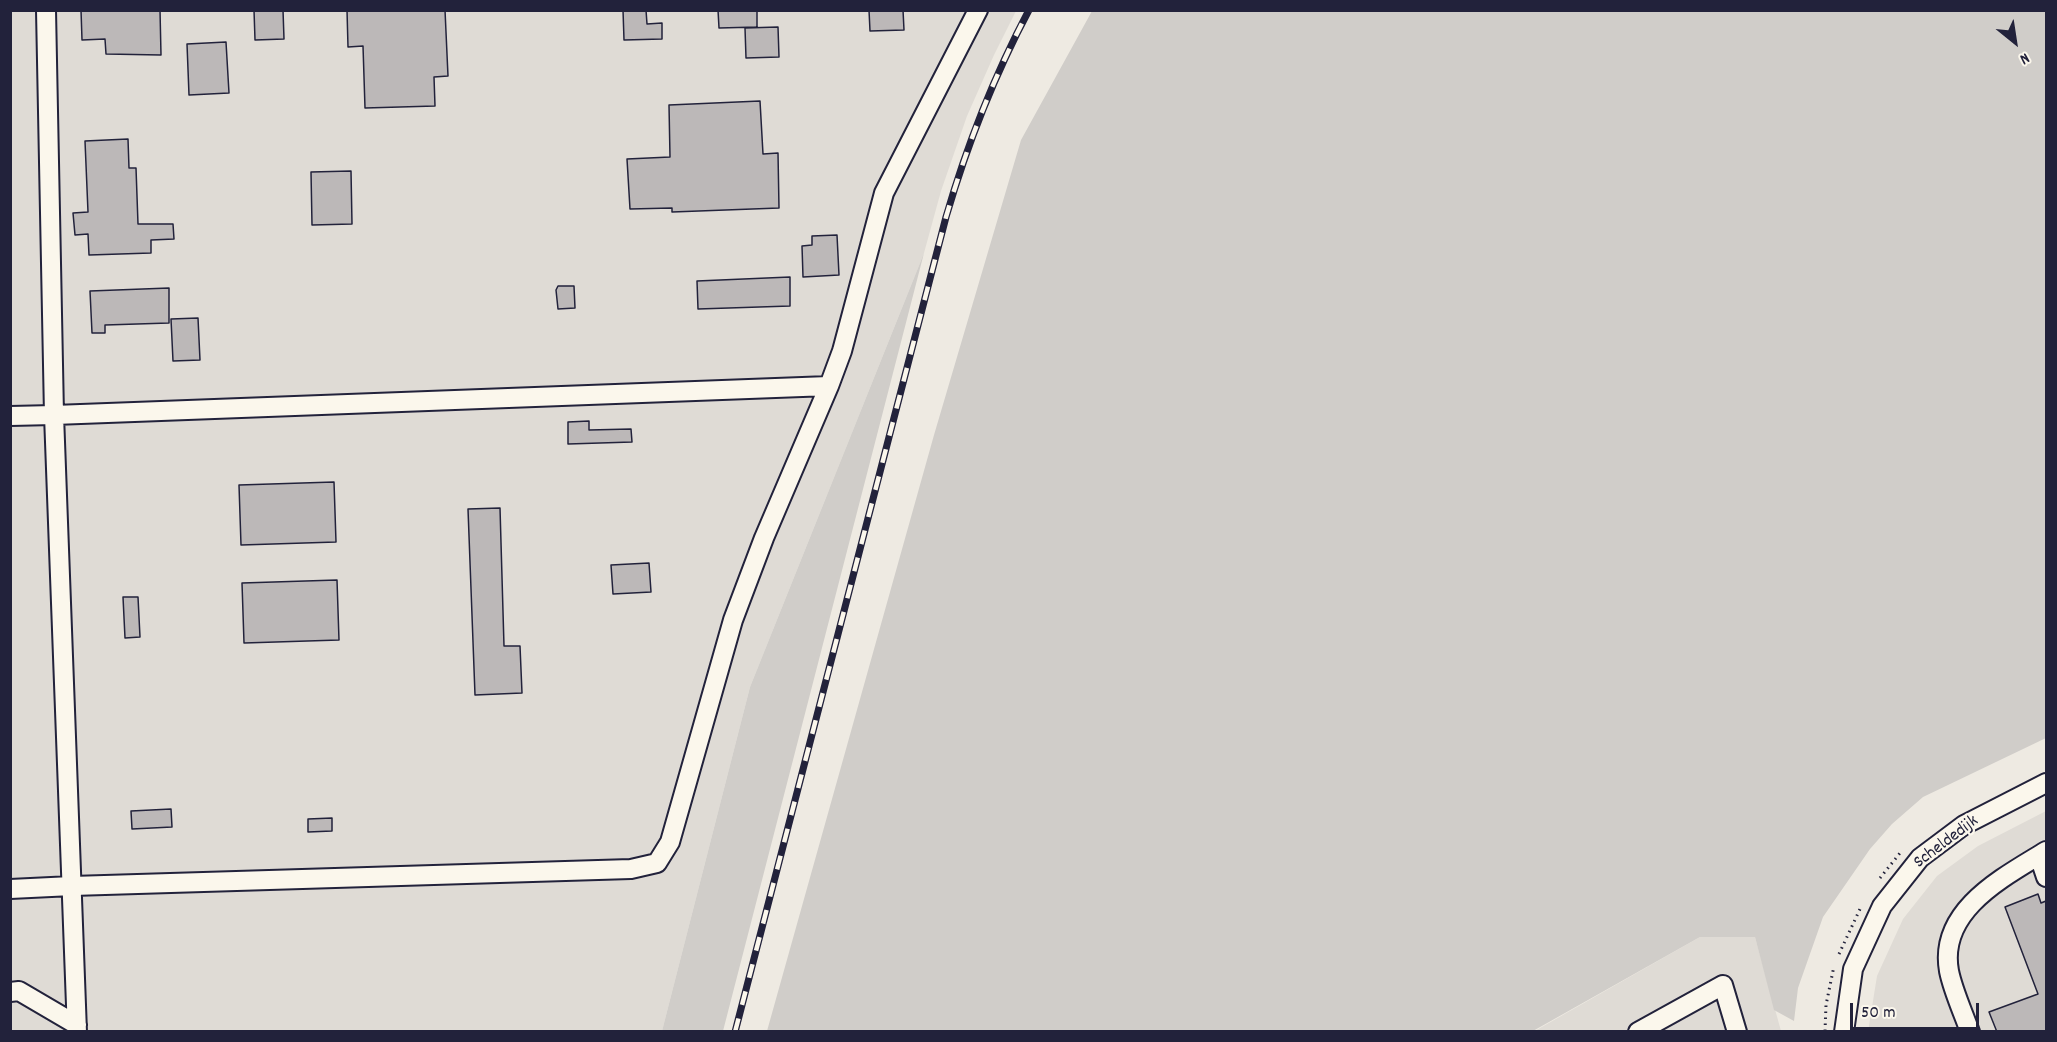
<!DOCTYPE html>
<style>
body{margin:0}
#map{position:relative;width:2057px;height:1042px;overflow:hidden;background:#eeeae2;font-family:Dekko,sans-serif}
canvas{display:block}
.frame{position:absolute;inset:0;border:12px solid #22223b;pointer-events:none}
.north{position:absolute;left:1985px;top:12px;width:60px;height:60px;-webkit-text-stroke:4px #fbf7ec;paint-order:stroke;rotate:150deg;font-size:16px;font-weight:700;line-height:24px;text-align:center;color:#22223b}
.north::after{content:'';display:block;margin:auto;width:21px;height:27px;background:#22223b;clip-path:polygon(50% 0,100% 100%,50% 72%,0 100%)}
.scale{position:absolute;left:1850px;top:1003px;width:129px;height:27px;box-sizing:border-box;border:3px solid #22223b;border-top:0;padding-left:8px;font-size:18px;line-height:21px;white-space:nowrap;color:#22223b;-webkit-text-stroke:4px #fbf7ec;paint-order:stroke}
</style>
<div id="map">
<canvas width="2057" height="1042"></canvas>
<div class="frame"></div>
<div class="north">N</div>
<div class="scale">50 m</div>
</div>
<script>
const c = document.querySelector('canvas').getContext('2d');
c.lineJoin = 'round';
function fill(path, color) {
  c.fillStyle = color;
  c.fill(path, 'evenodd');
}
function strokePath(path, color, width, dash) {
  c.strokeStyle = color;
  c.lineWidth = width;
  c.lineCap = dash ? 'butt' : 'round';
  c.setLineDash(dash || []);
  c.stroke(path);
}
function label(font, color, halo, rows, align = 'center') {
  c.font = font + ' Dekko,sans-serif';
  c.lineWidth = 4.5;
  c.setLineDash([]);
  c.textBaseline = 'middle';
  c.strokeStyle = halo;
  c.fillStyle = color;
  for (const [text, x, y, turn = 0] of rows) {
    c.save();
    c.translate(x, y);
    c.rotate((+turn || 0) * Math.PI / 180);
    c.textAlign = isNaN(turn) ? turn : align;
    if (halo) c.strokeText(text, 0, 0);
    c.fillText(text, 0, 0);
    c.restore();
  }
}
fill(new Path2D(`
 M10 11H1016L994 55 967 116 941 191 924 253 750 687 662 1031H11Z
 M2046 811V1031L1868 1032 1877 976 1903 919 1937 876 1978 846Z
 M1700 937H1755L1781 1031 1533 1032Z`), '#dfdbd5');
fill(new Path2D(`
 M1092 11H2046V738L1923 797 1892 824 1870 849 1823 917 1798 988 1794 1021 1774 1010 1755 937H1700L1533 1031H767L934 435 1021 140Z
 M924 253 723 1031H662L750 687Z`), '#d0cdc9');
const building = new Path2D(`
 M81 10H160L161 55 106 54 105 39 82 40Z
 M254 10H283L284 39 255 40Z
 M347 10H445L448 76 434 77 435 106 365 108 363 46 348 47Z
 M623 10H646L647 24 662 23V39L624 40Z
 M718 10H757V27L719 28Z
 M869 10H903L904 30 870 31Z
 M778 27 779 57 746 58 745 28Z
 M226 42 229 93 189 95 187 44Z
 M760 101 763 154 778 153 779 208 672 212V208L630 209 627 159 670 157 669 105Z
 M128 139 129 168H136L138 224H173L174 239 151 240V253L89 255 88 234 75 235 73 213 88 212 85 141Z
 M351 171 352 224 312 225 311 172Z
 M837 235 839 275 803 277 802 246 812 245V236Z
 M790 277V306L698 309 697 281Z
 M558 286H574L575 308 558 309 556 290Z
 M169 288V323L105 325V333H92L90 291Z
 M198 318 200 360 173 361 171 319Z
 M589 421V430L631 429 632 442 568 444V422Z
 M334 482 336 542 241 545 239 485Z
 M500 508 504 646H520L522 693 475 695 468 509Z
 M649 563 651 592 613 594 611 565Z
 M337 580 339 640 244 643 242 583Z
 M123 597H138L140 637 125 638Z
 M171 809 172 827 132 829 131 811Z
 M332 818V831L308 832V819Z
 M2038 894 2041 903 2046 901V1032H1997L1989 1012 2038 994 2005 907Z`);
fill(building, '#bcb8b8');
strokePath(building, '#22223b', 1.5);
const minor = new Path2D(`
 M829 386 842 351 884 193 978 10
 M10 416 54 415 46 10
 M2039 856 2046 877
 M10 889 72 886 631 869 657 863 670 842 733 620 764 538 829 386 54 415 77 1032
 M10 992 19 991 77 1025
 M1638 1032 1723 985 1737 1032
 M1844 1032 1853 969 1882 906 1920 858 1964 825 2046 783
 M1970 1032C1963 1012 1953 991 1949 971 1938 910 2004 877 2046 851`);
strokePath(minor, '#22223b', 22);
strokePath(new Path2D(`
 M1880 878 1900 853
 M1839 954 1860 909
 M1825 1031 1826 1005 1834 966`), '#22223b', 3, [1.5, 4.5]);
strokePath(minor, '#fbf7ec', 18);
const rail = new Path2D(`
 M735 1032 946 217C967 145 994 76 1029 10`);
strokePath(rail, '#22223b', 7);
strokePath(rail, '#fbf7ec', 4.5, [14]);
label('18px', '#22223b', '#fbf7ec', [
 ["Scheldedijk",1947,843,-37]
]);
</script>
